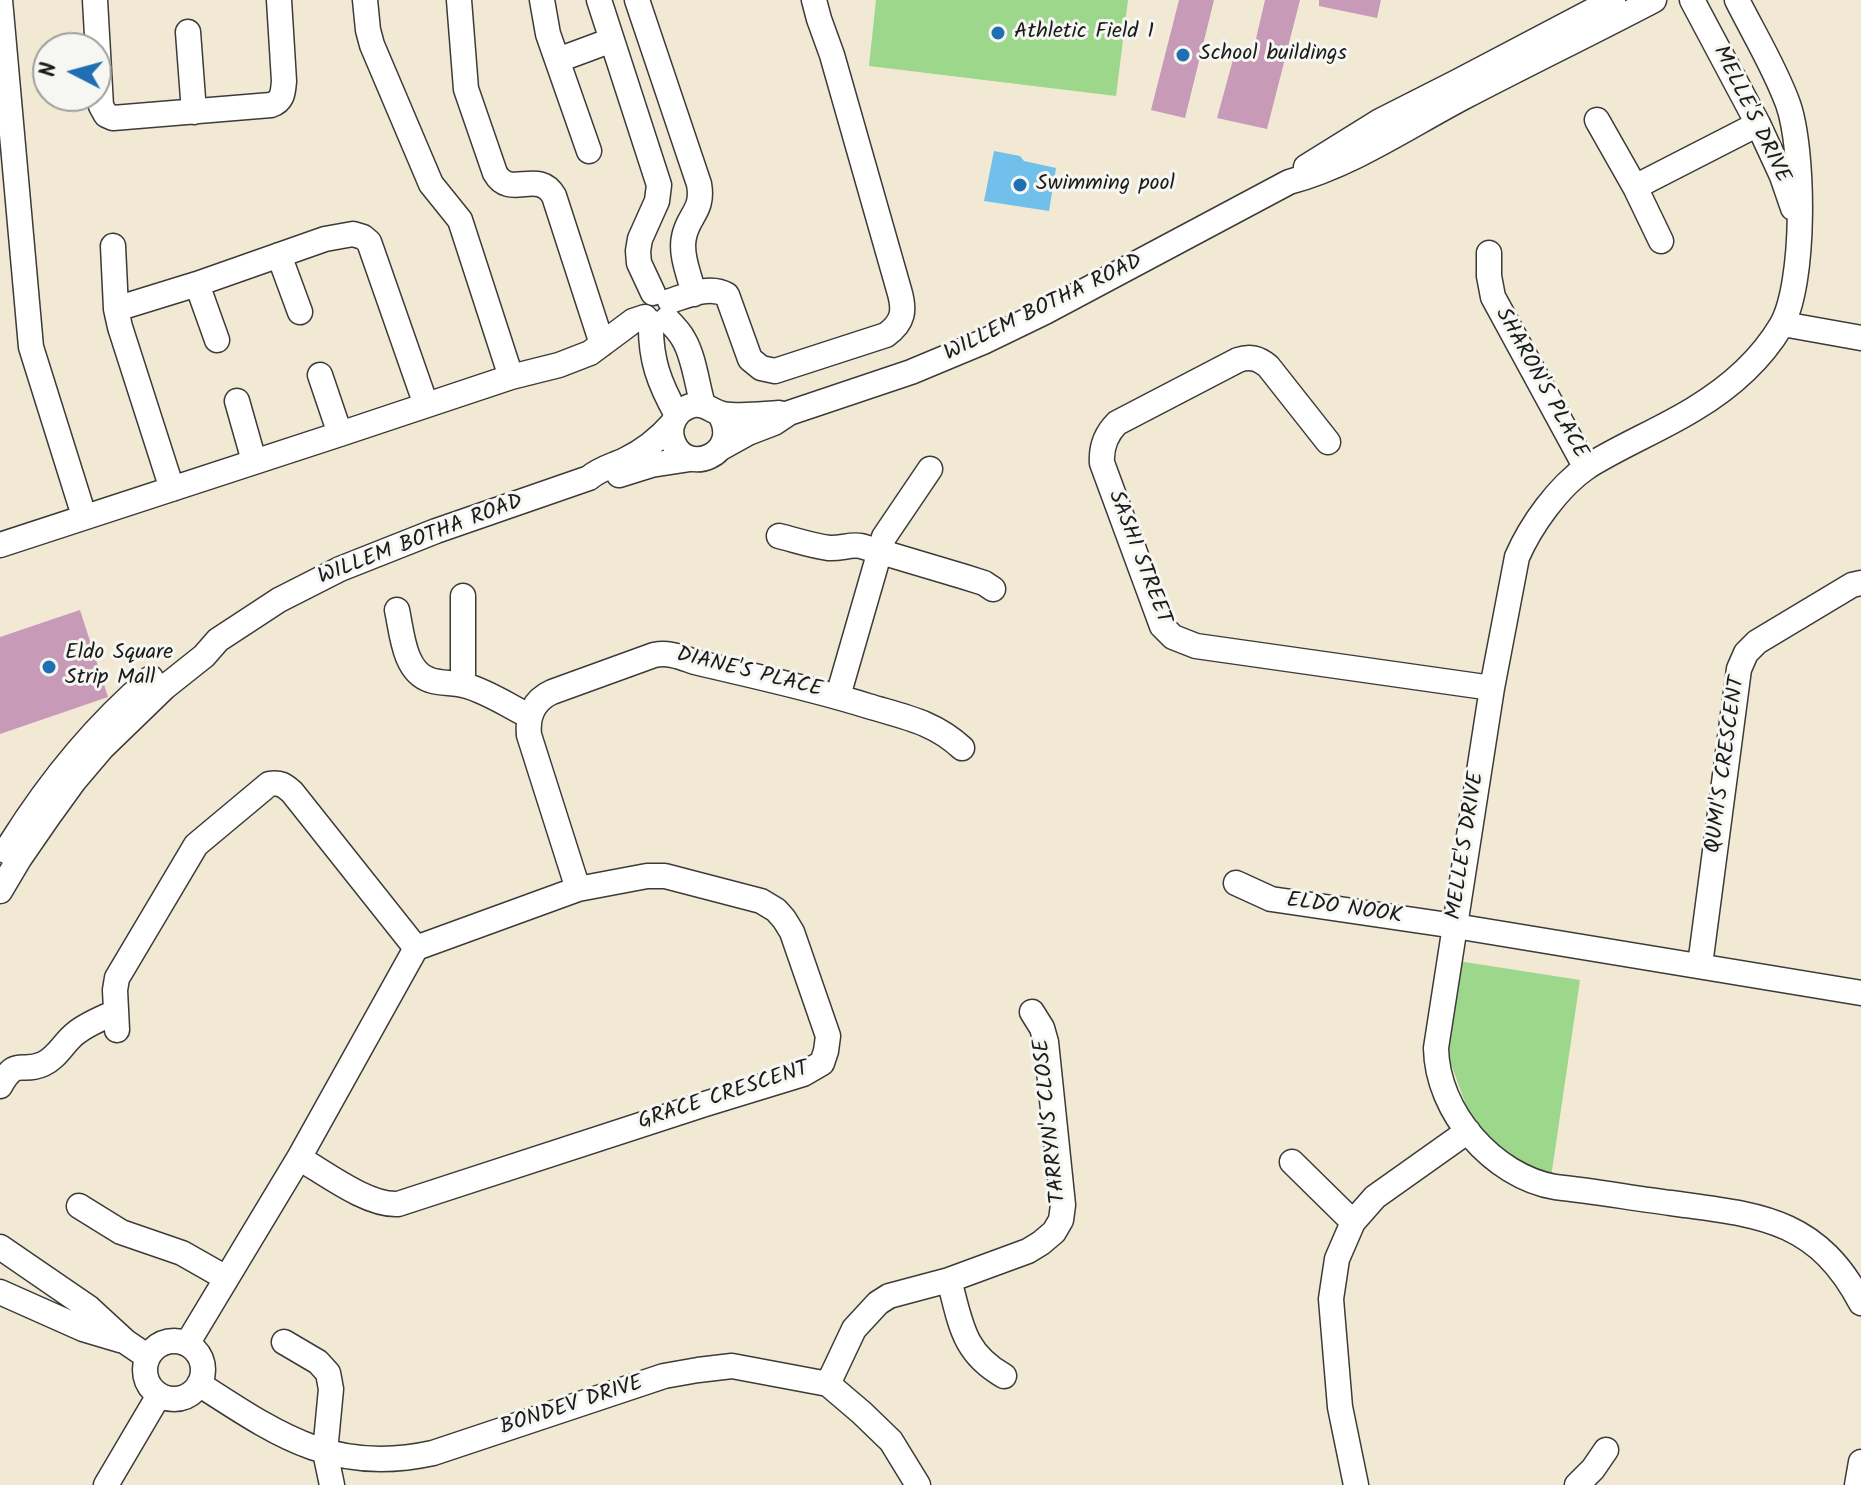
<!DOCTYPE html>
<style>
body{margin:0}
#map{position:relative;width:1861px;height:1485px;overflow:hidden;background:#f1e9d4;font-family:Kalam,sans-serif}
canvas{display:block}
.north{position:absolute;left:32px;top:32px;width:80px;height:80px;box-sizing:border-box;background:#f6f6f2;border:2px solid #9f9f9c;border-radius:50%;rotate:276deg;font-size:22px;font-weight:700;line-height:32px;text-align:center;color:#1c1c1c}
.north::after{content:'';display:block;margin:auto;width:28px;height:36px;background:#1f6fb2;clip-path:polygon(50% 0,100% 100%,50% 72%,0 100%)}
</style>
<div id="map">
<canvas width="1861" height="1485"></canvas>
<div class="north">N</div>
</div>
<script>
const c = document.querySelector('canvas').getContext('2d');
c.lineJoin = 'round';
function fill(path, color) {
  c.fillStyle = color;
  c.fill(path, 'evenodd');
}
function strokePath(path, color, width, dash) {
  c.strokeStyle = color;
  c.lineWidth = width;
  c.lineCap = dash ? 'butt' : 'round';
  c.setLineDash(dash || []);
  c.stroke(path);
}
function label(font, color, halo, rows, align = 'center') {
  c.font = font + ' Kalam,sans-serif';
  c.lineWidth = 6;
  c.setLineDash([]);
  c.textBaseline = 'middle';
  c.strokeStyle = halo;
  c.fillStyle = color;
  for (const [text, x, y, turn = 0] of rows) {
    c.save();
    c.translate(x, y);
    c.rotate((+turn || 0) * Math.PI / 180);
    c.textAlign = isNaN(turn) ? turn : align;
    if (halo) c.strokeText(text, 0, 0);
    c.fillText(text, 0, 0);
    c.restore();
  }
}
fill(new Path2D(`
 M876 0H1128L1116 96 869 66Z
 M1458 961 1580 980 1549 1191 1474 1127 1448 1056Z`), '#9cd78b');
fill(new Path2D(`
 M994 151 1020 156 1024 161 1056 168 1049 211 984 201Z`), '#71bfeb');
fill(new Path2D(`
 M1179 0H1214L1185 118 1151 110Z
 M1265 0H1300L1267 129 1217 118 1234 56 1251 60Z
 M1319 0H1381L1377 18 1319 6Z
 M80 610 108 697 0 734V637Z`), '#c79ab8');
const minor = new Path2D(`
 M0 0 31 347 84 516
 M95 0 101 106 106 115 113 118 271 105C283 101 283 92 284 81L279 0
 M365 0 368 30 372 45 431 184 460 220 511 377
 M459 0 466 89 495 173C510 200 538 168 554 196L602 344
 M542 0 548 34 589 151
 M599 0 659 185 657 201 640 239 638 251 639 263 653 293
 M637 0 699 184C704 211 688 215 684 237 680 255 690 277 694 294
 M1692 0 1758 124 1782 176 1793 208
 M1737 0C1754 34 1775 68 1788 104 1804 149 1806 284 1781 326 1760 361 1729 388 1694 409 1660 430 1620 446 1587 467 1558 487 1531 525 1517 557L1492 688 1436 1048C1437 1112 1493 1176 1555 1187 1594 1191 1632 1198 1671 1203 1757 1215 1816 1217 1861 1303
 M188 32 194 112
 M558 60 612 40
 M1597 120 1635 187 1661 241
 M1306 167 1380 121 1457 82 1613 0
 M1635 187 1758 124
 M113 246 116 309
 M1489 253V276L1493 297 1586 468
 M279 255 300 312
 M197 284 217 340
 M670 301C688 295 710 285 727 295L750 359 761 368 775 371 886 335C904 322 905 310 899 290L832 55 819 19 814 0
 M667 319C673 325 680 332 684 340 694 357 697 385 703 405
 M651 322C650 359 659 383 677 415
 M1783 324 1861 338
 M320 375 340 434
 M237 401 254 461
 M719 413C745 455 682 479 672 438 670 430 672 421 678 414 681 410 688 406 694 405 706 403 712 412 723 414 741 417 761 414 779 413
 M1328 442 1268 366C1258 358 1250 356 1238 360L1117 423C1106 434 1101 448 1102 463L1162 626 1173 637 1196 646 1492 688
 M721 448 748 433 774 423 789 413 911 372 983 342 1045 312 1289 182C1352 165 1407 127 1464 97 1527 64 1591 33 1654 0
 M619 475 651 465 690 459
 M172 489 120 327 116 309 197 284 325 239 353 234 363 237 369 242 426 405
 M779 536C795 540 813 546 829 548 840 549 850 544 861 546L965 577 984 583 993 589
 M0 545 340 434 511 377 559 365 590 353 633 321 645 317
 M397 610C402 633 404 672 430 680 442 684 455 682 467 686 488 692 509 706 529 716
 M463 684V596
 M838 696 884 537 930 469
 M6 851C46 786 93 727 151 678
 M647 876H665L761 901 776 910 784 919 792 932 828 1036 826 1051 822 1063 803 1074 705 1104 398 1204C368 1206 325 1173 299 1158L416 948 578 889Z
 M1236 883 1271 899 1455 926 1861 993
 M578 889 529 735C527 716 534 700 552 692L654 655C669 652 680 657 695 662 753 676 811 688 868 706 905 717 934 722 962 748
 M0 891 19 859 48 817 74 781 102 748 165 687 204 656 218 640 279 600 340 569 436 531 589 478C599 469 612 466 625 460 644 451 659 439 673 423
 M1700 965 1739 669 1746 653 1757 642 1852 585 1861 583
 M117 1030 115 990 117 978 196 845 269 784C280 782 284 785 292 792L416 948
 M0 1086C17 1056 21 1074 43 1064 57 1058 64 1042 76 1033 87 1024 102 1018 116 1012
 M1292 1162 1353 1222
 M79 1206 121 1232 182 1253 226 1278
 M0 1247 89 1308 126 1342 148 1357
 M949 1280C961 1323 962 1352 1004 1376
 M0 1292 83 1329 120 1340
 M145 1370a29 29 0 1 1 58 0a29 29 0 1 1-58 0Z
 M284 1342 318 1362 328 1373 331 1389 325 1452 332 1485
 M187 1344 299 1158
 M199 1384C278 1435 334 1475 433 1453L664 1376 698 1370 732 1366 828 1384 862 1413 891 1441 918 1485
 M828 1384 854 1329 878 1303 889 1296 949 1280 1028 1251 1041 1243 1054 1232 1061 1220 1063 1205 1046 1042 1042 1028 1032 1012
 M106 1485 159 1395
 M1356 1485 1340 1407 1331 1299 1337 1259 1353 1222 1375 1197 1468 1131
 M1577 1485 1593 1469 1606 1450
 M1857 1485 1861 1462`);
strokePath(minor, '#3c3b38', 27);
strokePath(minor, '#fff', 24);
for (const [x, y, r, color] of [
 [998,33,8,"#1f6fb2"],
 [1183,55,8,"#1f6fb2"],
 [1020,185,8,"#1f6fb2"],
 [49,667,8,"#1f6fb2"]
]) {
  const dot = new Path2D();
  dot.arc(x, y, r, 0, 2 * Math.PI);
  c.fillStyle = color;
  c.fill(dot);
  strokePath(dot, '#f6f6f2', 3);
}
label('22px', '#1c1c1c', '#f6f6f2', [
 ["Athletic Field 1",1014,33],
 ["School buildings",1199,55],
 ["Swimming pool",1036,185],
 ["Eldo Square",65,654],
 ["Strip Mall",65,679]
], 'left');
label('22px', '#1c1c1c', '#f6f6f2', [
 ["MELLE'S DRIVE",1750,115,64],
 ["WILLEM BOTHA ROAD",1044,309,-26],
 ["SHARON'S PLACE",1540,384,61],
 ["WILLEM BOTHA ROAD",421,541,-21],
 ["SASHI STREET",1138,558,69],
 ["DIANE'S PLACE",749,674,14],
 ["QUMI'S CRESCENT",1727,765,-82],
 ["MELLE'S DRIVE",1467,846,-81],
 ["ELDO NOOK",1344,910,8],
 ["GRACE CRESCENT",724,1097,-18],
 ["TARRYN'S CLOSE",1052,1121,-96],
 ["BONDEV DRIVE",572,1407,-18]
]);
</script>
